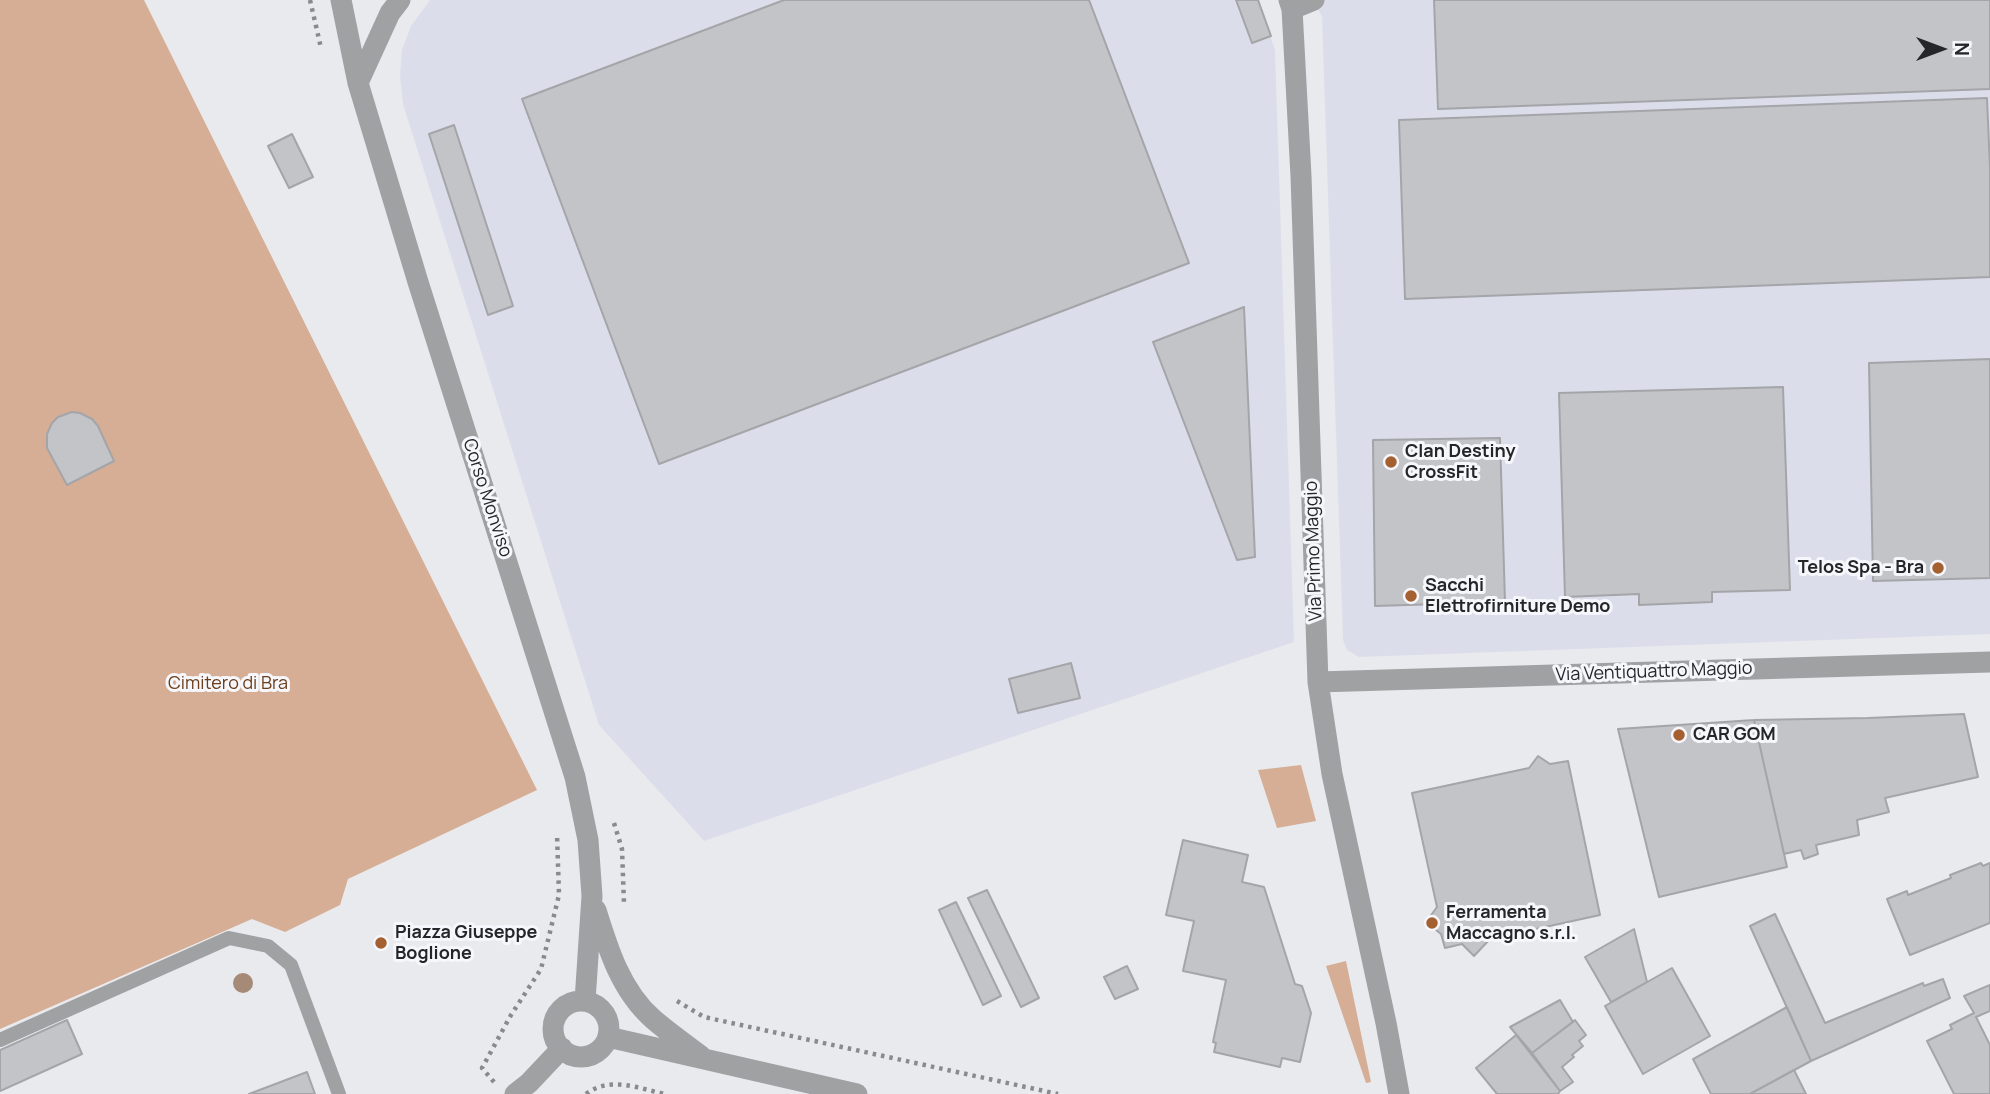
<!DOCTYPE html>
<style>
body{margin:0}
#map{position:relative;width:1990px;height:1094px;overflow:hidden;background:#e9eaee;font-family:Manrope,sans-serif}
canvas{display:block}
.north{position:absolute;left:1906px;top:14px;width:70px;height:70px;-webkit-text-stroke:5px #f6f7fc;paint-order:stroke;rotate:90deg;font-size:19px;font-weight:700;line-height:28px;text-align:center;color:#252627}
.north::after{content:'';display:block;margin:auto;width:24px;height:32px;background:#252627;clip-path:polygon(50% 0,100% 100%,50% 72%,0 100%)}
</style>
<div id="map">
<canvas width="1990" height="1094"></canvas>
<div class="north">N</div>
</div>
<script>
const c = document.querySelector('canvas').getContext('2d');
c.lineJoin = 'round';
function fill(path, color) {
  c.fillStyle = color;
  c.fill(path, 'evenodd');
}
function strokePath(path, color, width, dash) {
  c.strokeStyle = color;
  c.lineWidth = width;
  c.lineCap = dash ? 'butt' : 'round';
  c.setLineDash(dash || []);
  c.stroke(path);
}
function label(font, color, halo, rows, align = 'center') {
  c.font = font + ' Manrope,sans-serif';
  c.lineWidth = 6;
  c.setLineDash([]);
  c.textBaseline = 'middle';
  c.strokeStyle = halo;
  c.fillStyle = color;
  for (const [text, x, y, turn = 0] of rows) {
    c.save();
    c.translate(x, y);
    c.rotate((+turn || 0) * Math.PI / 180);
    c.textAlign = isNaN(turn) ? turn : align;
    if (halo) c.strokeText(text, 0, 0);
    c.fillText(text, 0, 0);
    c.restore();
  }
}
fill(new Path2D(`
 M430 0H1258L1275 50 1294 642 704 841 599 725 403 104 400 76 402 50 411 26Z
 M1314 0H1990V634L1359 657 1347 650 1343 640 1322 17Z`), '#dbdeea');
fill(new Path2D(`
 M0 0H144L537 790 348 879 340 905 285 932 252 919 0 1029Z
 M1301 765 1316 821 1277 828 1258 770Z
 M1346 961 1371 1082 1366 1083 1326 966Z`), '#d6ae95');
const building = new Path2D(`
 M784 0H1089L1189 263 659 464 522 99Z
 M1236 0H1258L1271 36 1252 43Z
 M1434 0H1990V89L1438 109Z
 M1987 98 1990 168V277L1405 299 1399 120Z
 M454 125 513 306 488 315 429 134Z
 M292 134 313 177 289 188 268 146Z
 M1244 307 1255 557 1237 560 1153 342Z
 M1990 359V578L1873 581 1869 363Z
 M1783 387 1790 590 1712 592V602L1639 605V594L1565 597 1559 393Z
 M72 412 80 413 92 419 98 426 114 461 67 485 47 448V434L52 423 58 417Z
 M1500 438 1505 602 1375 606 1373 440Z
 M1071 663 1080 698 1018 713 1009 679Z
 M1964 714 1978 777 1885 798 1889 812 1857 820 1859 835 1816 845 1818 854 1804 859 1801 850 1784 854 1754 720 1868 718Z
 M1754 720 1787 867 1659 897 1618 729Z
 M1538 756 1550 764 1568 761 1600 915 1490 939 1474 956 1462 944 1445 948 1441 934 1426 922 1437 907 1412 793 1529 768Z
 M1183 840 1248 855 1242 882 1264 887 1295 984 1302 986 1311 1013 1300 1062 1282 1058 1280 1067 1214 1052 1216 1043 1213 1042 1226 980 1183 971 1194 921 1166 915Z
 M1981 863 1983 866 1990 863V923L1910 955 1887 899 1907 891 1908 895 1951 878 1950 875Z
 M987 890 1039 998 1021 1007 968 898Z
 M956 902 1001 996 983 1005 939 910Z
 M1775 914 1825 1023 1923 983 1924 986 1943 979 1950 998 1811 1061 1750 926Z
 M1634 929 1647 982 1611 1002 1585 957Z
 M1127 966 1138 989 1115 999 1104 977Z
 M1672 968 1710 1036 1643 1074 1605 1006Z
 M1990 985V1011L1976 1017 1990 1045V1094H1954L1927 1041 1952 1029 1950 1025 1974 1013 1964 996Z
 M1560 1000 1573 1022 1532 1053 1510 1027Z
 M1787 1007 1811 1061 1750 1094H1711L1693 1059Z
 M67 1020 82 1054 0 1091V1050Z
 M1575 1020 1586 1035 1579 1041 1583 1046 1572 1055 1574 1057 1562 1067 1573 1082 1560 1091 1532 1053Z
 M1516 1035 1560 1091 1558 1094H1497L1476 1068Z
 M1794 1070 1806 1094H1750Z
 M307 1072 315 1094H249Z`);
fill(building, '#c3c4c8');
strokePath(building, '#a4a5a9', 2);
strokePath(new Path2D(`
 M310 0 321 48
 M614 823 622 849 624 904
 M677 1001 704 1017 1058 1094
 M494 1082 482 1068 511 1015 541 969 559 895 557 834
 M586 1094C610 1076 637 1088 665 1094`), '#898a8c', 4.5, [3.5, 5]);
strokePath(new Path2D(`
 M0 1040 229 938 268 946 291 965 339 1094`), '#a0a1a3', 14);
strokePath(new Path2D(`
 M341 0 358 83 418 282 575 777 588 840 592 896 585 1001
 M1289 0 1292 9 1301 176 1318 682 1332 774 1386 1023 1399 1094
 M1292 9 1314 0
 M358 83 390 13 400 0
 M1318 682 1990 662
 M596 910C608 949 621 991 653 1019 668 1032 685 1044 701 1056
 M553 1029a28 28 0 1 1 56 0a28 28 0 1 1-56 0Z
 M608 1037 857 1094
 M515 1094 529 1083 562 1048`), '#a0a1a3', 21);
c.fillStyle = '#a58a78';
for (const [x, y] of [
 [243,983]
]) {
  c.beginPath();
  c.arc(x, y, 10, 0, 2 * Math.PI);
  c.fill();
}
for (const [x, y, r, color] of [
 [1391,462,7,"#a46030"],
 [1938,568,7,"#a46030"],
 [1411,596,7,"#a46030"],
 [1679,735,7,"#a46030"],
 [1432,923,7,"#a46030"],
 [381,943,7,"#a46030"]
]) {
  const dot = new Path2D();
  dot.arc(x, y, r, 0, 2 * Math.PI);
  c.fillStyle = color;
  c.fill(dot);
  strokePath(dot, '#f6f7fc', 2.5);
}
label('bold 18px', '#252627', '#f6f7fc', [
 ["Clan Destiny",1405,452],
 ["CrossFit",1405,473],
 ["Telos Spa - Bra",1924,568,"right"],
 ["Sacchi",1425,586],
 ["Elettrofirniture Demo",1425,607],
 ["CAR GOM",1693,735],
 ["Ferramenta",1446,913],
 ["Maccagno s.r.l.",1446,934],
 ["Piazza Giuseppe",395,933],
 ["Boglione",395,954]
], 'left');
label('18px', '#252627', '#f6f7fc', [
 ["Corso Monviso",487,498,72],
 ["Via Primo Maggio",1314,551,-92],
 ["Via Ventiquattro Maggio",1654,672,-2]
]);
label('18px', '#6d3c18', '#f6f7fc', [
 ["Cimitero di Bra",228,684]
]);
</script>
